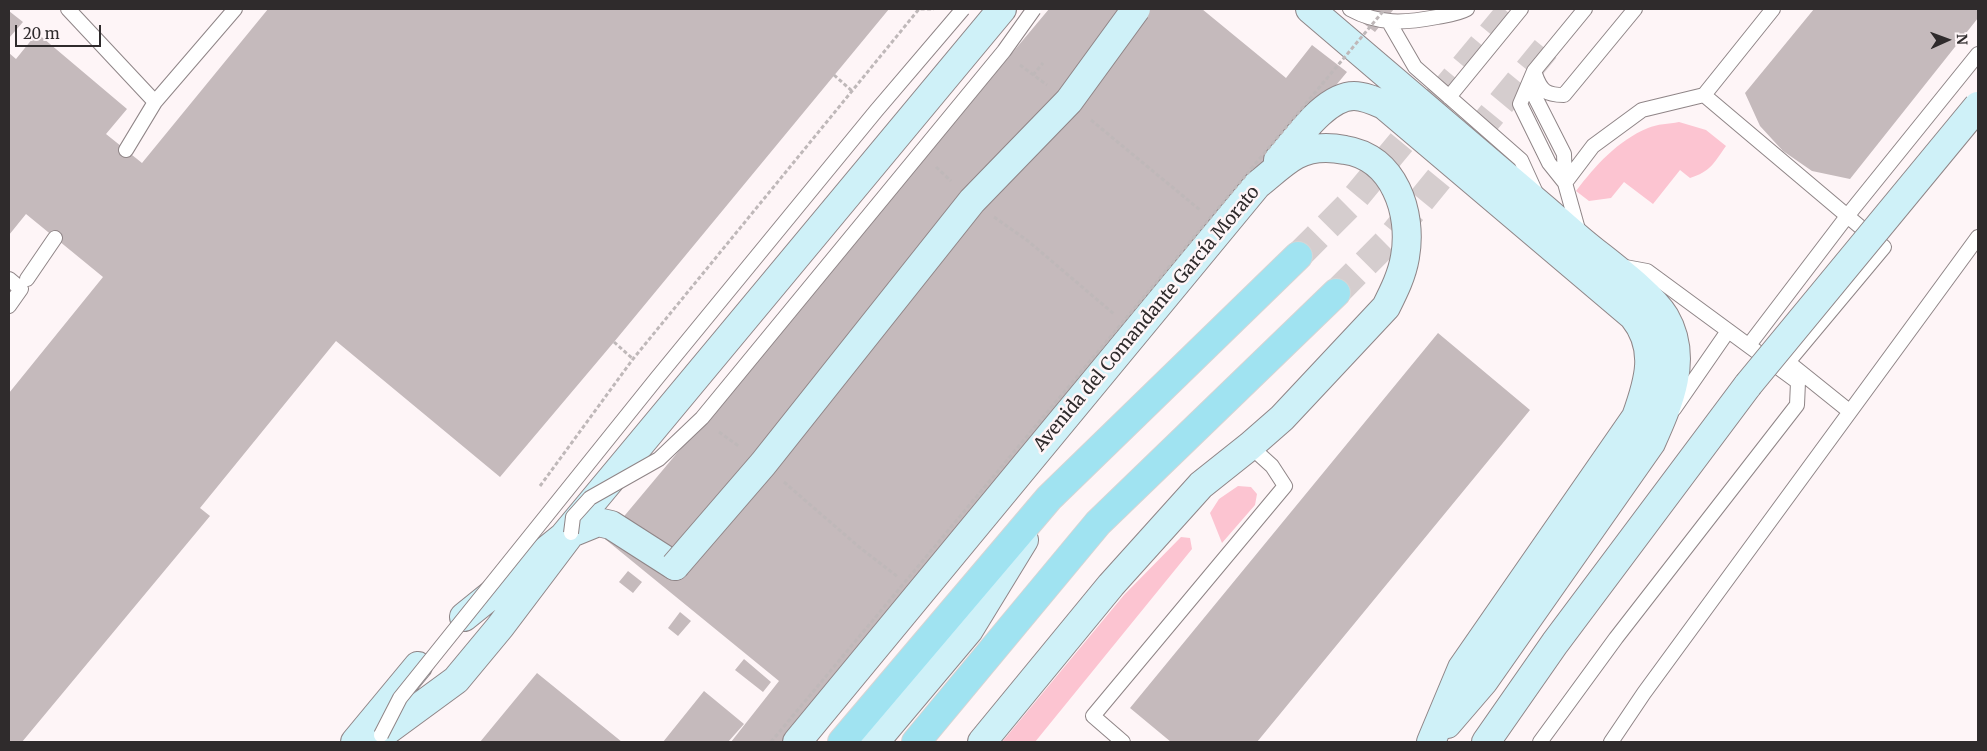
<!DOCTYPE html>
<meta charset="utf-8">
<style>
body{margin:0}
#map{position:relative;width:1987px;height:751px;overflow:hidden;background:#fef5f7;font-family:Merriweather,serif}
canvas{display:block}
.frame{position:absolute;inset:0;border:10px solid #2f2b2c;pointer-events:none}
.north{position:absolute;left:1922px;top:15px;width:50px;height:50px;-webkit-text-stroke:4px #fef5f7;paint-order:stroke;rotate:88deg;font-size:14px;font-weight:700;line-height:20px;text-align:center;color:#2f2b2c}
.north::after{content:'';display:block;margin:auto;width:18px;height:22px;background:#2f2b2c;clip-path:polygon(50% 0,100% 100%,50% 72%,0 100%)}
.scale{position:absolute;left:15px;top:25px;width:86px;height:22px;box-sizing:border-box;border:2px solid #2f2b2c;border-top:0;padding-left:6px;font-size:15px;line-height:18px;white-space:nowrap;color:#2f2b2c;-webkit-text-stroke:4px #fef5f7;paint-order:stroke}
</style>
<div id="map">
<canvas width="1987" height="751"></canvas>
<div class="frame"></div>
<div class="north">N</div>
<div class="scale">20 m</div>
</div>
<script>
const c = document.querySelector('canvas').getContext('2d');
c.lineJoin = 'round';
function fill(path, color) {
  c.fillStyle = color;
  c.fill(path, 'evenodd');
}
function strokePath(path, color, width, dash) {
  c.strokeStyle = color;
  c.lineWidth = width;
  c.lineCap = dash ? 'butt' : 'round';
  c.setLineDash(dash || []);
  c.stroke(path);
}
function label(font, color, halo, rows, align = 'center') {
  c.font = font + ' Merriweather,serif';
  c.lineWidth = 5;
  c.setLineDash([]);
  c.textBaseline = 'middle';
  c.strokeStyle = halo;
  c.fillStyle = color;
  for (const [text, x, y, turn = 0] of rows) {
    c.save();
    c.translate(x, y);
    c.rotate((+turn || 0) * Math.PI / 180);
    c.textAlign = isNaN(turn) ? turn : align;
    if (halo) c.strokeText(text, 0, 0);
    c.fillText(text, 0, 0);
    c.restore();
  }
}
fill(new Path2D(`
 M1679 122 1706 130 1726 146C1714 163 1710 172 1690 178L1680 170 1653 204 1624 182 1611 198 1589 201 1576 191C1596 165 1617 141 1648 128 1657 124 1669 124 1679 122Z
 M1238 486 1251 487 1257 494 1255 505 1222 543 1210 513 1219 499Z
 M1181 537 1190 538 1192 549 1035 742H1002L1124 595Z`), '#fcc4d1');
fill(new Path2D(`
 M268 9H889L614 342 500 477 336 341 200 508 210 516 22 742H9V393L103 277 26 214 9 235V53L16 59 37 33 127 109 106 134 142 163Z
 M1049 9H1202L1286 78 1312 45 1347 72 790 742H731L779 681 605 539Z
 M1344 9H1394L1375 32Z
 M1814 9H1978V18L1850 179 1812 171 1783 151 1760 126 1745 93Z
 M9 11 23 22 9 38Z
 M1438 333 1530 410 1257 742H1171L1130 708Z
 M628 571 642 582 633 593 619 582Z
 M680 612 691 621 678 636 668 628Z
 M744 659 771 682 763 692 735 670Z
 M537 673 622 742H480Z
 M704 691 744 724 728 742H663Z`), '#c5babc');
strokePath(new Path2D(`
 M1298 256 1350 204 1512 9
 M1336 293 1387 242 1548 46`), '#d5cdce', 28, [28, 14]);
const lane = new Path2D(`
 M68 9 155 102 235 9
 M1350 9C1379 25 1405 23 1437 17 1448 15 1458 14 1467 9
 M1585 9 1534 71 1520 104 1549 163 1565 183 1593 146 1642 110 1704 95 1773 9
 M1389 22 1415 67 1521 160 1536 193
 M1535 74C1541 91 1546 95 1564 95L1635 9
 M1534 79V95L1564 154 1565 183 1579 233
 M1704 95 1884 247 1788 362 1849 411
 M1449 97 1521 9
 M126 150 155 102
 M9 279 21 289 9 306
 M27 279 55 238
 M1749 345 1848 215 1978 54
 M1674 409 1728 331
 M1123 742 1093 716 1285 486 1272 466 1250 446
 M1540 742 1616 638 1797 405 1798 382 1647 271 1620 266
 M1611 742 1644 693 1978 237`);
const secondary = new Path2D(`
 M1310 9C1399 85 1489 161 1578 238 1602 259 1649 291 1665 317 1689 358 1669 403 1651 443L1484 681 1447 724
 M1278 160C1296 140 1325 96 1354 96 1364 96 1375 101 1384 105L1633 316C1659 348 1649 381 1636 417L1462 668 1431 742
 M464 617 563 537 1002 9
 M355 742 418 666
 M375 742 381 735 456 680 500 627 571 533 598 522 611 525 675 566
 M797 742 1257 185C1270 175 1283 162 1296 155 1311 147 1330 147 1345 150 1394 157 1413 213 1405 257 1402 275 1394 291 1386 307L1282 418 1250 446 1201 485 1111 585 982 742
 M875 742 969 630 1024 540
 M1486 742 1555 643 1748 385`);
const primary = new Path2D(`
 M842 742 1049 498 1298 256
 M916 742 1098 523 1336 293`);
strokePath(lane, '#8f8587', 16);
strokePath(secondary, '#8f8587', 30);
strokePath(primary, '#d5d5d5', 30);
strokePath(new Path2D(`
 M1020 65 1047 85
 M834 75 852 91
 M1033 75 1043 63
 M1091 120 1200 210
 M936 167 951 181
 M994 217 1028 241 1114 314
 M614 342 633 359
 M719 432 740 447
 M784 482 859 547 898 577
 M540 486 633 359 919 9H934`), '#bfb8b9', 3, [4, 2.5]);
strokePath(lane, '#fff', 14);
strokePath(secondary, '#cff1f8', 28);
strokePath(primary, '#a0e3f1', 28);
const laneBridge = new Path2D(`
 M571 533 573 517 590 498 659 459 702 418 1004 51 1034 9
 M381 735 400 698 657 378 876 111 963 9`);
const secondaryBridge = new Path2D(`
 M1748 385 1978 106
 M675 566 763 464 972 201 1069 101 1136 9`);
strokePath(laneBridge, '#8f8587', 16, []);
strokePath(secondaryBridge, '#8f8587', 30, []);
strokePath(new Path2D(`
 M771 742 1385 9`), '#bfb8b9', 3, [4, 2.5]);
strokePath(laneBridge, '#fff', 14);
strokePath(secondaryBridge, '#cff1f8', 28);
label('18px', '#2f2b2c', '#fef5f7', [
 ["Avenida del Comandante García Morato",1147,319,-50]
]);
</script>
